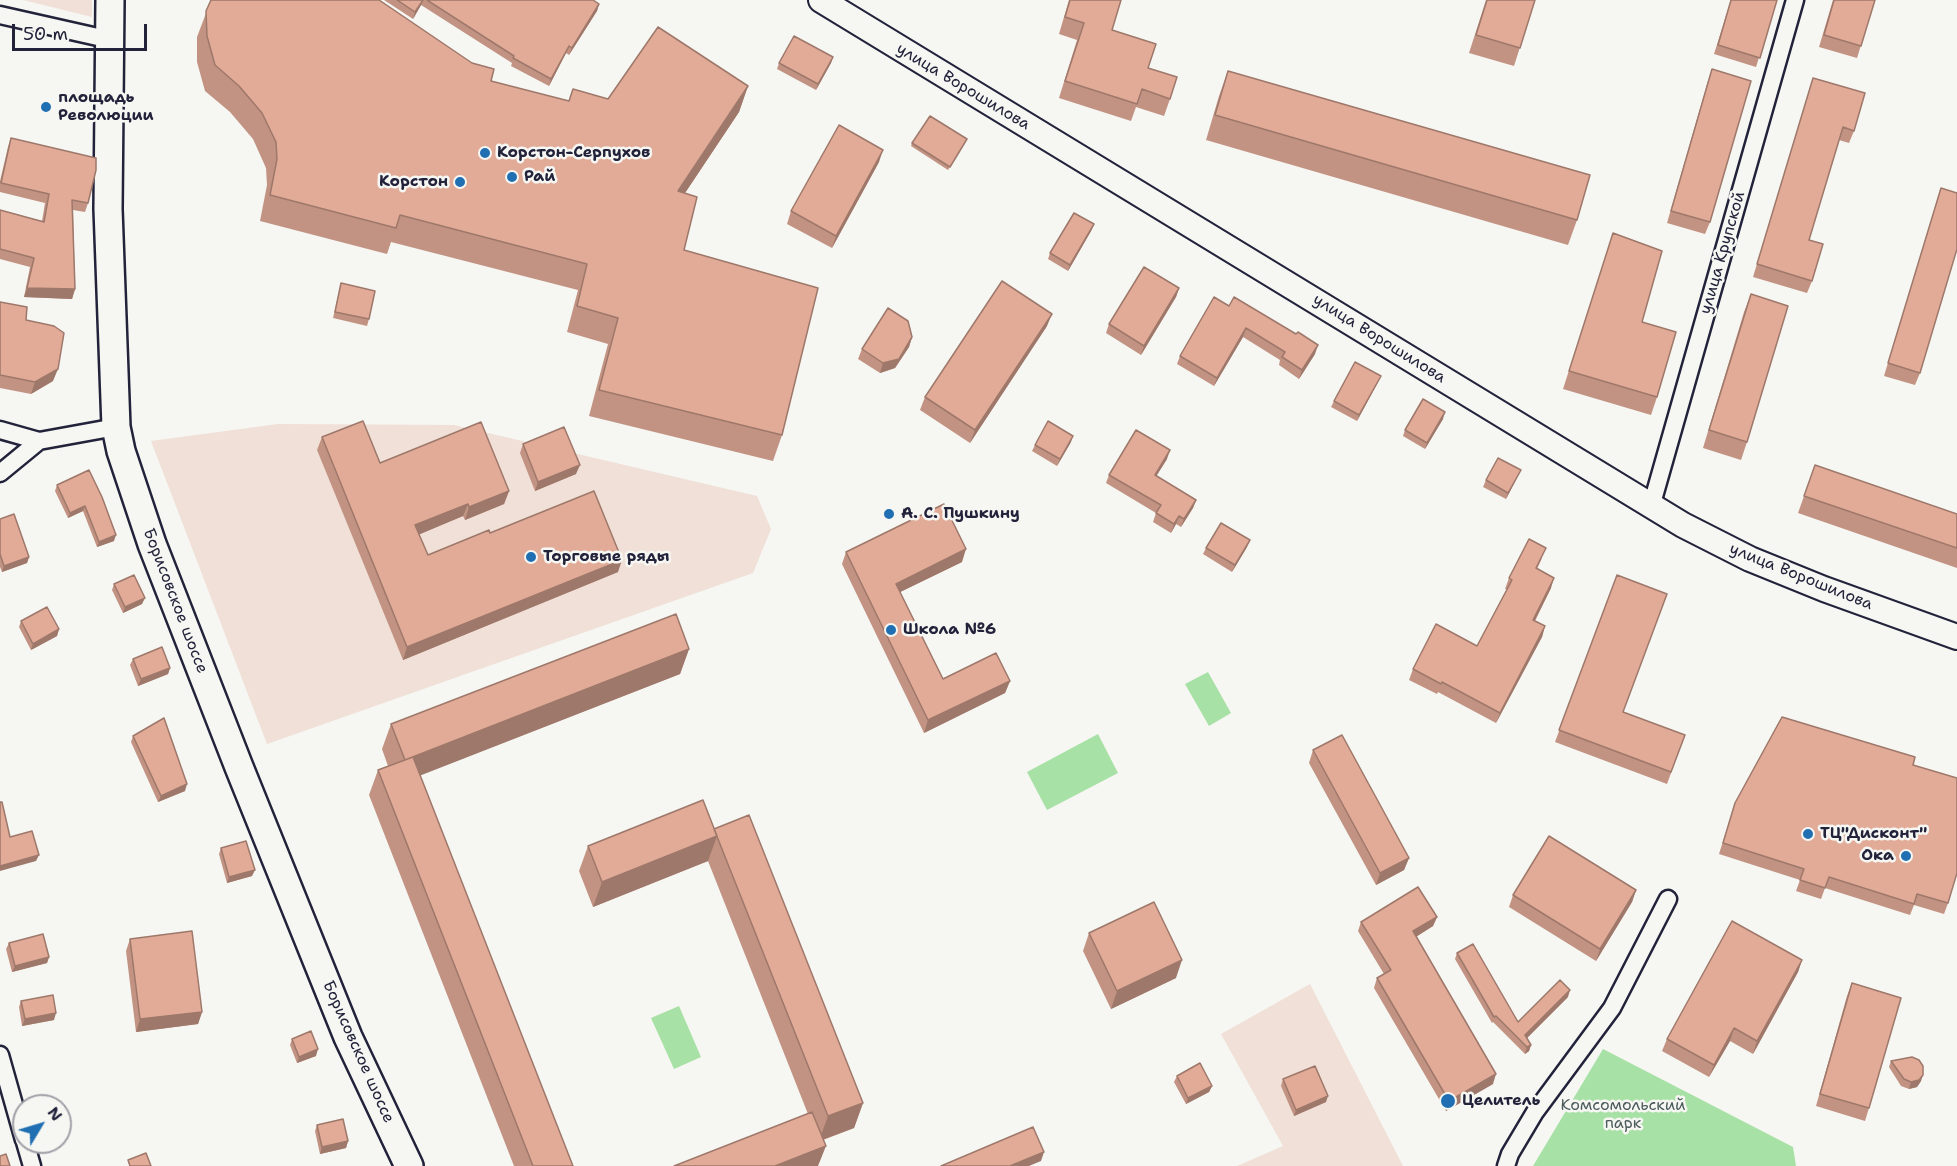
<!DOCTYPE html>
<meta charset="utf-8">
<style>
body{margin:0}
#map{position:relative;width:1957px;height:1166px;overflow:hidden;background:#f6f6f2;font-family:"Shantell Sans",sans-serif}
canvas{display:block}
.north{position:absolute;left:12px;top:1094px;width:60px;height:60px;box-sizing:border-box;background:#f6f6f2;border:2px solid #a1a1a9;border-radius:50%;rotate:52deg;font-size:16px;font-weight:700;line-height:24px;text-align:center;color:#22223b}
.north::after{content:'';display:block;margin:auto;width:21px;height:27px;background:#1f6fb2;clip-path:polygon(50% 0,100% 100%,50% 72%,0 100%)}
.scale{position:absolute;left:12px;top:24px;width:135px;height:27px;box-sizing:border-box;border:3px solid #22223b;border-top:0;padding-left:8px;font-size:18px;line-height:21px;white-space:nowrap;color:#22223b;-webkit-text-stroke:4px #f6f6f2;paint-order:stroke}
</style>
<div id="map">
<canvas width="1957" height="1166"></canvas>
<div class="north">N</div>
<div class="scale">50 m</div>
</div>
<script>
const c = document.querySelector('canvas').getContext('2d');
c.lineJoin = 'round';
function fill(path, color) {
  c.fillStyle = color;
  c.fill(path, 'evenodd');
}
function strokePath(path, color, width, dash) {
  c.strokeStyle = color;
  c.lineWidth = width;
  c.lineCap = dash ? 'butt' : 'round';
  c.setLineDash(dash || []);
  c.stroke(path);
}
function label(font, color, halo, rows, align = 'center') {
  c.font = font + ' "Shantell Sans",sans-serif';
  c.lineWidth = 5;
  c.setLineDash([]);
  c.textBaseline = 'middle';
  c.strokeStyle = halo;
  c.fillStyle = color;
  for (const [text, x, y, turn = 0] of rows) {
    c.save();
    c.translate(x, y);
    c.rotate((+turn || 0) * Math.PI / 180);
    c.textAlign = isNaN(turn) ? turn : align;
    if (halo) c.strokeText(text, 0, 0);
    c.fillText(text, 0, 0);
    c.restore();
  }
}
fill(new Path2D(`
 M23 0H92V17Z
 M278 424 454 425 757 496 771 529 753 573 267 744 151 441Z
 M1310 984 1403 1166H1237L1283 1146 1221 1034Z`), '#f0e0d7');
fill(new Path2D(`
 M1208 672 1231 713 1209 726 1185 684Z
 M1098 734 1118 773 1047 810 1027 772Z
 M679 1006 701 1057 674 1069 651 1018Z
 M1603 1049 1793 1147 1796 1166H1533Z`), '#a8e1a5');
const minor = new Path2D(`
 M0 15 111 40
 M0 430 39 441
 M0 473 39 441 116 427
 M1651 507 1795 0
 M0 1055 24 1140
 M25 1142 32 1166
 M1506 1166 1510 1154 1535 1112 1612 1008 1668 899`);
const secondary = new Path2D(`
 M821 0 1683 525 1750 559 1824 589 1957 637`);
const primary = new Path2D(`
 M110 0 108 209 116 427 121 451 152 544 239 767 348 1037 409 1166`);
strokePath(minor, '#22223b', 21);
strokePath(secondary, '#22223b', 28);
strokePath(primary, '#22223b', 32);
strokePath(minor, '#f6f6f2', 16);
strokePath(secondary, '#f6f6f2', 24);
strokePath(primary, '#f6f6f2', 27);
fill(new Path2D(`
 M211 0 491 81 568 101 608 99 748 86 739 112 685 193 684 250 782 435 773 461 589 416 608 344 567 332 578 290 391 242 387 254 260 221 267 185 266 168 253 139 230 112 205 91 197 62V37Z
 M384 0H593L599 4 597 11 569 55 566 53 549 86 511 66 512 63 421 5 413 19Z
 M1069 0H1121L1112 30 1148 68 1170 99 1164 116 1136 107 1131 121 1059 98 1077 40 1059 34Z
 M1486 0H1535L1514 66 1469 53Z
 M1731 0H1777L1756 67 1714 54Z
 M1833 0H1875L1857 58 1819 47Z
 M833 57 831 63 816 90 777 69 779 63Z
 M1712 69 1710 222 1705 234 1667 223 1708 81Z
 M1228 71 1577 220 1568 245 1206 140 1219 96Z
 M1813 78 1854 131 1849 143 1839 140 1809 240 1812 281 1807 293 1753 277Z
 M11 138 88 203 85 212 73 210 75 289 72 299 24 297 30 267 0 259V210L42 221 45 203 0 192V181L8 147Z
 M967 139 948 170 911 146 912 143Z
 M879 162 832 248 787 224 791 211Z
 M1941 188 1920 373 1915 385 1884 376Z
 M1094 224 1091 231 1068 271 1048 259 1050 253Z
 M1613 233 1642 322 1657 397 1651 415 1563 389Z
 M341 283 369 319 367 326 333 318Z
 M1179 288 1176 297 1141 355 1106 333 1109 324Z
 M1751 294 1747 442 1741 460 1703 448 1744 312Z
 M1214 297 1315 354 1299 379 1279 365 1280 360 1243 337 1214 386 1177 364 1180 356Z
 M0 302 26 320 53 381 31 394 0 388Z
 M1047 326 970 443 920 410 925 397Z
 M912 337 909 347 895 368 880 373 858 359 862 349Z
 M1378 382 1357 421 1331 407 1334 401Z
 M1443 419 1425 449 1403 436 1405 430Z
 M322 437 380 463 509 491 504 504 465 520 463 516 419 534 428 555 490 533 618 572 403 660 317 450Z
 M1071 442 1057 466 1032 451 1035 445Z
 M523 444 576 474 535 491 520 453Z
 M1167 459 1156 476 1196 500 1193 508 1181 527 1176 524 1171 533 1153 522 1156 513 1106 483 1109 475Z
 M1815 465 1957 514V568L1798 513Z
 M89 470 114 541 97 547 83 511 68 518 55 491 57 485Z
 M1521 470 1518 476 1506 499 1483 487 1486 480Z
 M0 519 29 557 27 563 2 572 0 567Z
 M1247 547 1232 572 1203 554 1206 548Z
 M846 552 962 562 900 592 943 679 1010 681 1005 693 924 733 842 564Z
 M1542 558 1537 569 1551 588 1535 621 1545 626 1542 637 1496 723 1438 692 1437 694 1409 680 1413 669 1477 646 1507 589H1505L1509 578Z
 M1617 575 1623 712 1685 735 1667 784 1555 742Z
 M114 584 142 604 123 613 112 590Z
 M21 621 59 629 57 636 31 650 19 627Z
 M689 649 680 674 420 775 573 1166H514L369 795 378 770 388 766 382 749 391 724Z
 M133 659 170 668 168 674 138 686 130 665Z
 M133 736 185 791 158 802 131 742Z
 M1313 750 1409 858 1404 870 1376 885 1309 763Z
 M1913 765 1948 903 1944 914 1914 905 1910 915 1825 888 1821 899 1796 891 1800 880 1719 854 1735 803Z
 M714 829 863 1103 854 1128 823 1140 808 1114 708 861 593 907 579 871 588 846Z
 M221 848 252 876 227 883 219 854Z
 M1636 890 1632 902 1596 961 1509 907 1513 895Z
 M1437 917 1433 926 1416 937 1493 1084 1446 1111 1374 988 1377 978 1384 974 1358 931 1361 922Z
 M1089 933 1176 978 1111 1009 1083 951Z
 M130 939 202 1012 198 1024 136 1032 126 951Z
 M9 943 49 957 47 963 12 972 6 949Z
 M1457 953 1518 1022 1568 997 1527 1038 1531 1045 1529 1051 1525 1054 1493 1022 1492 1023 1455 959Z
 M1802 960 1798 972 1753 1054 1730 1041 1709 1077 1662 1051 1667 1039Z
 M1852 983 1869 1108 1865 1121 1816 1106 1847 996Z
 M21 1001 54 1020 22 1026 19 1007Z
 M292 1039 316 1056 297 1063 290 1045Z
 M1891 1061 1921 1081 1917 1087 1909 1089 1901 1086 1889 1067Z
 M1177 1076 1212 1086 1209 1092 1186 1104 1174 1082Z
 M1283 1079 1326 1102 1294 1116 1281 1086Z
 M317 1125 348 1141 346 1148 320 1154 315 1131Z`), '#c29383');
fill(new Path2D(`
 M423 0 421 5 413 19 415 12Z
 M599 4 597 11 569 55 572 48Z
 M569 46 566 53 549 86 551 79Z
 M833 57 831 63 816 90 818 84Z
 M748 86 739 112 669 217 678 191Z
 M883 150 879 162 832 248 836 236Z
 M1094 224 1091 231 1068 271 1070 265Z
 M27 288 75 289 72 299 24 297Z
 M1179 288 1176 297 1141 355 1144 346Z
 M1052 314 1047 326 970 443 975 430Z
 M1246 328 1243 337 1214 386 1217 378Z
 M912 337 909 347 895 368 880 373 883 363Z
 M1318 345 1315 354 1299 379 1302 370Z
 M58 369 53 381 31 394 35 382Z
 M1381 376 1378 382 1357 421 1359 415Z
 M1445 412 1443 419 1425 449 1427 443Z
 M1073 436 1071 442 1057 466 1060 459Z
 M1170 450 1167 459 1152 483 1155 475Z
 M580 465 576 474 535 491 538 482Z
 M1521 470 1518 476 1506 499 1508 493Z
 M509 491 504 504 465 520 469 507Z
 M1196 500 1193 508 1181 527 1184 519Z
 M468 504 463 516 411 538 415 525Z
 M85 506 83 511 68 518 70 513Z
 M1179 516 1176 524 1171 533 1174 524Z
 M116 535 114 541 97 547 99 542Z
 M1250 540 1247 547 1232 572 1235 565Z
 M966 549 962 562 892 596 896 584Z
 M29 557 27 563 2 572 4 566Z
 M622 560 618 572 403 660 407 647Z
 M1554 578 1551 588 1530 630 1533 620Z
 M145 598 142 604 123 613 125 607Z
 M1545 626 1542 637 1496 723 1500 713Z
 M59 629 57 636 31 650 33 644Z
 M689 649 680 674 396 785 405 760Z
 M170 668 168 674 138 686 141 679Z
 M1010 681 1005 693 924 733 928 720Z
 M187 784 185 791 158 802 161 796Z
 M717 836 708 861 593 907 602 882Z
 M39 855 36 861 0 871V866Z
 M1409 858 1404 870 1376 885 1380 873Z
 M255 870 252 876 227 883 229 877Z
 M1636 890 1632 902 1596 961 1600 949Z
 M1437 917 1433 926 1409 941 1413 931Z
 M49 957 47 963 12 972 15 966Z
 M1182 960 1176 978 1111 1009 1117 991Z
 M1802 960 1798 972 1753 1054 1757 1041Z
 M1570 990 1568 997 1523 1042 1525 1035Z
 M202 1012 198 1024 136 1032 140 1019Z
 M56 1013 54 1020 22 1026 25 1019Z
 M1734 1028 1730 1041 1709 1077 1714 1065Z
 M1531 1045 1529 1051 1525 1054 1527 1047Z
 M318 1049 316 1056 297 1063 299 1057Z
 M1496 1074 1493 1084 1446 1111 1449 1101Z
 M1923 1075 1921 1081 1917 1087 1909 1089 1911 1082Z
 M1212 1086 1209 1092 1186 1104 1188 1098Z
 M1328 1096 1326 1102 1294 1116 1296 1110Z
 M863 1103 854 1128 819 1141 828 1116Z
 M348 1141 346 1148 320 1154 322 1147Z
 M826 1146 818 1166H775Z
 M1044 1152 1041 1161 1029 1166H1010Z`), '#9e786a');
const building = new Path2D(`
 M211 0H379L472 63 494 69 491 81 569 101 573 89 608 99 658 27 748 86 678 191 697 197 684 250 818 288 782 435 599 390 618 318 577 306 587 264 400 215 396 228 270 195 277 159 276 142 262 113 239 86 215 65 207 36 206 11Z
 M397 0H423L415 12Z
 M427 0H593L599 4 572 48 569 46 551 79 513 58 514 56Z
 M1070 0H1121L1112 30 1156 44 1148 68 1177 77 1170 99 1142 89 1137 104 1065 81 1084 23 1065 17Z
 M1487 0H1535L1520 48 1476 35Z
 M1731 0H1777L1760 58 1718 45Z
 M1834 0H1875L1861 46 1824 35Z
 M794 36 833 57 818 84 779 63Z
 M1712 69 1751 81 1710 222 1671 211Z
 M1228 71 1590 175 1577 220 1215 115Z
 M1813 78 1865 93 1854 131 1843 127 1809 240 1823 244 1812 281 1757 264Z
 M930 116 967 139 950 167 912 143Z
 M839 125 883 150 836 236 791 211Z
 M11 138 96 158V170L88 203 72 200 75 289 27 288 34 258 0 249V210L44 222 49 194 1 183Z
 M1941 188 1957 193V249L1920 373 1888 363Z
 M1074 213 1094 224 1070 265 1050 253Z
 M1613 233 1662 251 1642 322 1676 332 1657 397 1569 371Z
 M1144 267 1179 288 1144 346 1109 324Z
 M1002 281 1052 314 975 430 925 397Z
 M341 283 375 291 369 319 335 312Z
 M1751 294 1788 306 1747 442 1709 430Z
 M1214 297 1229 306 1234 297 1296 334 1298 332 1318 345 1302 370 1282 357 1285 352 1246 328 1217 378 1180 356Z
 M0 302 27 307 26 320 54 326 64 333 58 369 35 382 0 375Z
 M888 308 908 321 912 337 899 359 883 363 862 349Z
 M1355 362 1381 376 1359 415 1334 401Z
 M1423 399 1445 412 1427 443 1405 430Z
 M363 421 380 463 481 422 509 491 469 507 468 504 415 525 428 555 489 530 490 533 594 491 622 560 407 647 322 437Z
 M1048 421 1073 436 1060 459 1035 445Z
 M564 427 580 465 538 482 523 444Z
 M1136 430 1170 450 1155 475 1196 500 1184 519 1179 516 1174 524 1156 513 1161 505 1109 475Z
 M1498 458 1521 470 1508 493 1486 480Z
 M1815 465 1957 514V548L1804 496Z
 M89 470 102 497 116 535 99 542 85 506 70 513 57 485Z
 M944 504 966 549 896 584 943 679 996 653 1010 681 928 720 846 552Z
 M14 514 29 557 4 566 0 554V519Z
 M1221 523 1250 540 1235 565 1206 548Z
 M1529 539 1546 548 1536 568 1554 578 1533 620 1545 626 1500 713 1442 682 1441 684 1413 669 1436 624 1477 646 1512 580 1509 578Z
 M134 575 145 598 125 607 114 584Z
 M1617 575 1667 594 1623 712 1685 735 1671 772 1559 730Z
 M47 607 59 629 33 644 21 621Z
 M676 614 689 649 405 760 391 724Z
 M162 647 170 668 141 679 133 659Z
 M1782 717 1915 757 1913 765 1957 778V873L1948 903 1917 894 1914 904 1829 877 1825 888 1800 880 1804 869 1723 843 1735 803Z
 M164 718 187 784 161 796 133 736Z
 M1342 735 1409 858 1380 873 1313 750Z
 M413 757 573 1166H533L378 770Z
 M703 800 717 836 602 882 588 846Z
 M0 802H2L10 837 32 831 39 855 0 866Z
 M749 815 863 1103 828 1116 714 829Z
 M1549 836 1636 890 1600 949 1513 895Z
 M246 841 255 870 229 877 221 848Z
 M1418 887 1437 917 1413 931 1496 1074 1449 1101 1377 978 1391 970 1361 922Z
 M1154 902 1182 960 1117 991 1089 933Z
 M1732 921 1802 960 1757 1041 1734 1028 1714 1065 1667 1039Z
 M192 931 202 1012 140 1019 130 939Z
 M43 934 49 957 15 966 9 943Z
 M1473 944 1518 1022 1560 980 1570 990 1525 1035 1531 1045 1527 1047 1496 1016 1494 1017 1457 953Z
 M1852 983 1901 998 1869 1108 1820 1094Z
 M53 995 56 1013 25 1019 21 1001Z
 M311 1031 318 1049 299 1057 292 1039Z
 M1912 1057 1919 1060 1923 1066V1075L1919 1080 1911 1082 1904 1079 1891 1061Z
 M1200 1063 1212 1086 1188 1098 1177 1076Z
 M1315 1066 1328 1096 1296 1110 1283 1079Z
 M812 1112 826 1146 775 1166H674Z
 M343 1119 348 1141 322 1147 317 1125Z
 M1033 1127 1044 1152 1010 1166H941Z
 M146 1153 151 1166H130L128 1160Z
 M6 1154 10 1166H0V1156Z`);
fill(building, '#e2ab98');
strokePath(building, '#9e786a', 1.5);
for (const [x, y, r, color] of [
 [46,107,6,"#1f6fb2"],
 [485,153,6,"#1f6fb2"],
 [512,177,6,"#1f6fb2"],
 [460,182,6,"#1f6fb2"],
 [889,514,6,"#1f6fb2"],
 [531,557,6,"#1f6fb2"],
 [891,630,6,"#1f6fb2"],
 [1808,834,6,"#1f6fb2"],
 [1906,856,6,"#1f6fb2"],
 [1448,1101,8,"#1f6fb2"]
]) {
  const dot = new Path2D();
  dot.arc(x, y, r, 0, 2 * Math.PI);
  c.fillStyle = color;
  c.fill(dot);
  strokePath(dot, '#f6f6f2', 2);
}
label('16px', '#22223b', '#f6f6f2', [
 ["улица Ворошилова",963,87,31],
 ["улица Крупской",1723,253,-74],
 ["улица Ворошилова",1379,339,32],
 ["улица Ворошилова",1801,577,22],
 ["Борисовское шоссе",175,601,69],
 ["Борисовское шоссе",358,1052,66]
]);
label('bold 16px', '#22223b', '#f6f6f2', [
 ["площадь",58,98],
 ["Революции",58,116],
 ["Корстон-Серпухов",497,153],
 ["Рай",524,177],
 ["Корстон",448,182,"right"],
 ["А. С. Пушкину",901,514],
 ["Торговые ряды",543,557],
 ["Школа №6",903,630],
 ["ТЦ\"Дисконт\"",1820,834],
 ["Ока",1894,856,"right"],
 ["Целитель",1462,1101]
], 'left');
label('16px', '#4a5b5b', '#f6f6f2', [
 ["Комсомольский",1623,1106],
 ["парк",1623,1124]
]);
</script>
